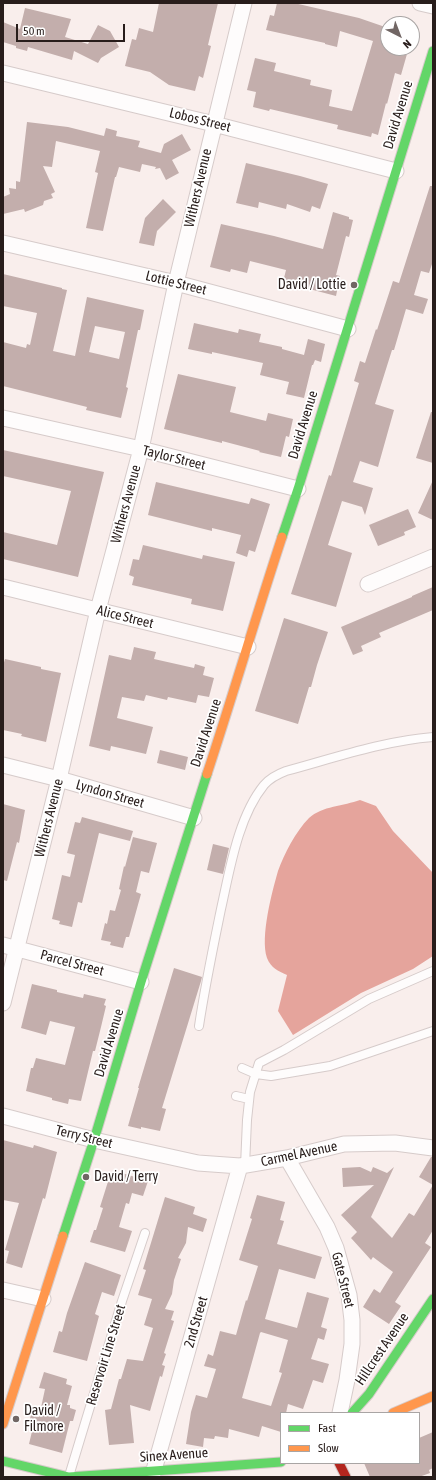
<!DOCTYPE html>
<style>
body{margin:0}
#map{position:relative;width:436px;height:1480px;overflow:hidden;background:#f9eeec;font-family:"Asap Condensed",sans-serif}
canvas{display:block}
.frame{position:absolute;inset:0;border:4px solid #281d1b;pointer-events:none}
.legend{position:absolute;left:280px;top:1412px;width:140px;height:52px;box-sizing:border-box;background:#fff;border:1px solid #a9a5a4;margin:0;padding:5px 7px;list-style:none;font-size:12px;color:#281d1b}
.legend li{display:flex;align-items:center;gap:8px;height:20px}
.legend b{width:20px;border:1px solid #a9a5a4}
.north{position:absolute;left:380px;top:16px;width:40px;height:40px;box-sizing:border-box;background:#fff;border:1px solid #a9a5a4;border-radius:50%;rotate:138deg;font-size:11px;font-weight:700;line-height:16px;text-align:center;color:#281d1b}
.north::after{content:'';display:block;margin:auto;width:14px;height:18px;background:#716664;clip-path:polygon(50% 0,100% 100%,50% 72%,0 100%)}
.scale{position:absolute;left:16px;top:24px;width:109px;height:18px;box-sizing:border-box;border:2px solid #281d1b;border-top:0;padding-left:5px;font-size:12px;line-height:14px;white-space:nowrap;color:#281d1b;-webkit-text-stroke:3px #fff;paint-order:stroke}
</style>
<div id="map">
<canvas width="436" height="1480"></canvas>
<div class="frame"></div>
<ul class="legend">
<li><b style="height:5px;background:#63d668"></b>Fast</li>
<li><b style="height:5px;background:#ff974d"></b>Slow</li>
</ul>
<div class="north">N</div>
<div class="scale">50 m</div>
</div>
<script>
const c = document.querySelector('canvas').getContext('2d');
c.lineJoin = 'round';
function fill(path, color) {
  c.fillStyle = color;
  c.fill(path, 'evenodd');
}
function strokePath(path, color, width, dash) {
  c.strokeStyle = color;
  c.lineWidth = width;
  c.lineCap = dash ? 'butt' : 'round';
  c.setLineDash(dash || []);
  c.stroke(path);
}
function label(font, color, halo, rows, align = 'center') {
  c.font = font + ' "Asap Condensed",sans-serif';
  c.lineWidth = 3.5;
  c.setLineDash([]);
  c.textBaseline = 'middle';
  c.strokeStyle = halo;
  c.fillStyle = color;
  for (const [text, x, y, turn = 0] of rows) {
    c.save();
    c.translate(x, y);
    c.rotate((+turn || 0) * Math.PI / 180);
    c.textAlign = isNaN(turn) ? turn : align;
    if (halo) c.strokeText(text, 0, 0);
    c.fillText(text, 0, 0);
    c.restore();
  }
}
fill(new Path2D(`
 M360 800 376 806 393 831 433 873V956L413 969 361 993 293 1035 278 1011 287 975C278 971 271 968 267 958 260 937 272 892 278 871 284 854 296 831 309 818 322 806 344 806 360 800Z`), '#e5a49c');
fill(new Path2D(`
 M159 3H218L208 45 211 46 203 78 199 76 195 91 169 85 150 72 125 66 132 39 136 40 139 28 153 32Z
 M277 3H294L359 18 388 28V48H407L405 54H407L401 75 395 73 387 104 386 103 378 135 372 133 371 137 337 129 338 125 270 109 269 111 253 107 256 92 247 90 255 58 276 63 274 71 311 80 310 85 332 90 329 106 352 111 373 41 340 31 337 47 325 44V43L266 30 270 15 274 16Z
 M25 8 71 19 65 37 88 44 98 25 110 31 119 47 101 58 98 63 74 51 72 60 28 47 27 51 16 48V46L3 42V22L20 29Z
 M27 122 68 127 104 136 106 128 117 131 116 136 140 141 138 147 161 153 164 144 182 134 191 150 172 160 179 173 166 180 160 168 155 169 156 167 142 164 140 172 119 167 116 177H115L103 231 86 228 98 173 95 172 100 151 56 141 52 167 43 166 55 192 51 194 53 198 44 201 43 205 25 212 24 209 3 214V197L10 194 9 188 16 189V181L20 182Z
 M246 163 300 176 328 184 320 209 312 206 310 212 287 204 286 209 259 202 258 208 236 203Z
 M430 186H433V261L429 273 421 271 414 295 428 299 423 314 406 309 394 350H392L375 404 394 410 378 467 360 461 353 482 373 488 365 515 362 507 342 501 328 545 352 553 336 607 291 594 329 475 331 476 359 383 354 381 360 361 365 363 376 329 377 330 393 281 399 283Z
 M163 199 176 212 157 231 154 246 139 243 145 218Z
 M333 212 349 217V219L353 220 349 237 346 236 336 275 340 276 336 296 283 282 286 270 250 261 247 273 231 269 230 272 210 267 221 224 274 236 323 249Z
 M3 274 62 288V289L67 290 53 351 75 356 87 297 144 310 140 330H138L126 387 128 388 121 418 86 410 87 407 3 386V342L26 348 27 344 30 345 37 313 3 306ZM95 326 125 332 119 359 89 352Z
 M194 323 238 333 239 329 261 334 259 342 282 347V349L304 355 308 339 325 344 321 362 315 360 313 365H312L304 398 286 394 289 382 260 375 263 363 212 352V354L188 349Z
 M178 374 236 387 230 412 266 421 268 413 293 419 289 437 286 436 281 457 259 452 260 451 222 441V443L164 429Z
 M431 412H433V463L416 458Z
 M3 450 104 472 78 577 3 559V532L57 545 71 491 3 476Z
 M433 480V520L418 513Z
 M156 482 249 504 251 498 270 504 255 552 249 550 247 557 236 553 241 535 212 528V531L148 515Z
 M408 509 416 527 404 532 405 535 378 546 369 525Z
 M143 545 202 559 203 555 235 562 223 611 191 604 192 599 132 585 134 577 129 575 133 559 139 560Z
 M433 587V610L379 633 381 637 361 646 363 651 353 655 341 627 412 597V596Z
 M284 618 328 632 317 665 311 687H309L298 724 255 711Z
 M134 647 156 652 154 659 194 668 195 664 205 667 203 675 214 678 209 697 198 695 196 703 168 697 167 700 146 695 144 701 122 697 117 718 153 727 146 754 111 746 110 751 89 746 109 655 131 660Z
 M5 659 41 667V669L61 673 46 742 21 736 22 734 3 730V666Z
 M160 750 188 757 185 770 157 763Z
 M3 804 25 810 19 843 17 842 7 881 3 880Z
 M82 817 133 831 130 841 99 833 82 903 78 902 72 927 59 924 60 921 52 919 62 875 70 877 75 855 67 853 75 822 80 823Z
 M133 837 157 843 149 873 141 871 136 892 141 894 129 937H126L123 948 110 945 111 942 101 940 105 923 107 924 110 910 115 911 121 890 119 889 124 866 125 867Z
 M213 844 229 848 223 874 207 870Z
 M174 968 202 977 201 981 162 1108 166 1109 160 1131 141 1127V1129L128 1126 139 1088H138Z
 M32 984 57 990V992L83 998 84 994 106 999 104 1005 106 1006 101 1027 95 1051H93L81 1101 69 1099 68 1104 52 1100V1098L26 1091 31 1068H33L36 1058 65 1065 75 1027 50 1021 46 1035 21 1028Z
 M3 1140 33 1148 34 1145 57 1152 45 1199 43 1198 22 1268 6 1263 9 1251 5 1250 19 1203 3 1200Z
 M431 1157H433V1230L425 1243 431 1247 395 1302 401 1306 389 1324 363 1307 374 1289 380 1293 393 1272 373 1257 371 1260 351 1238 357 1232 341 1215 374 1185 343 1187 342 1168 360 1167 371 1172 373 1167 387 1173 394 1167 371 1217 392 1238 409 1213 414 1216 433 1185 419 1177Z
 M111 1172 122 1175V1173L148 1181 143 1196 132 1193 129 1204 126 1203 119 1227 132 1231 125 1252 90 1242 94 1230H96L103 1208 100 1207Z
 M257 1195 285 1202 280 1220 284 1221 277 1244 322 1257 315 1279 279 1269 265 1319 297 1328 307 1292 329 1298 321 1327 327 1329 324 1340 318 1338 311 1359 329 1364 323 1383 313 1380 303 1409 288 1404 286 1413H281V1432L262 1426 259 1437 229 1429 228 1438 215 1436 214 1439 204 1438 203 1447 186 1444 191 1412 196 1395 207 1398 216 1369 204 1366 208 1354 213 1356 220 1331 236 1335 246 1300 247 1301 258 1266 239 1260 252 1219 250 1218ZM261 1332 288 1340 279 1372 282 1373 271 1406 242 1398 260 1333Z
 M165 1197 195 1207 193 1214 207 1219 203 1232 188 1227 186 1243 178 1258 181 1259 174 1280 172 1294 165 1309 174 1311 171 1320 174 1321 164 1353 166 1354 162 1365 165 1366 162 1377 160 1376 150 1411 130 1405 134 1443 109 1445 105 1410 111 1409 119 1379H121L127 1359 143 1361 153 1328 144 1325 152 1299 138 1295 146 1270 143 1269Z
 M85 1262 121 1275 114 1296 102 1292 95 1314 99 1316 87 1361 53 1352 59 1331 62 1332 67 1313Z
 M44 1372 67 1379 66 1384 72 1386 67 1405H70V1408L76 1410 73 1421H70L62 1453 29 1444 33 1427 28 1425 31 1415 39 1417 45 1389 39 1388Z
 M433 1432V1468L429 1470 430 1473 419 1477H370L364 1463H419V1438Z`), '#c3aeac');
const lane = new Path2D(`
 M199 1026C205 986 213 948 221 909 230 869 238 817 264 785 270 778 278 774 286 771 334 758 383 741 433 737
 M242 1068 256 1074 271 1076 330 1066 433 1031
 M236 1096 249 1099
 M245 1166 247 1120 250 1092 259 1063 284 1050 369 999 433 971
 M69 1476 122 1301 145 1233`);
const street = new Path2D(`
 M420 3 433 6
 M3 73 214 124 396 171
 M3 243 176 283 348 329
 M3 418 141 449 298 489
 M368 584 433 557
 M3 587 248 647
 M3 765 59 779 194 818
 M3 945 141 982
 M3 1003 59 779 98 610 141 449 176 283 244 3
 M3 1116 94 1140 198 1163 240 1166 287 1158 344 1144 395 1143 433 1148
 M287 1158 327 1227 336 1248 349 1295 352 1320V1344L347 1380 340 1413
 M3 1290 43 1299
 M152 1477 240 1166`);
const fast = new Path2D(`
 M282 537 298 489 433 51
 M63 1236 94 1140 141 982 207 774
 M352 1413 369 1394 433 1299
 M3 1461 69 1477 281 1462`);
const slow = new Path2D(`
 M207 774C233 695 256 616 282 537
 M393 1413 433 1396
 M3 1424 63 1236`);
const jam = new Path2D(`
 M339 1463 346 1477`);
strokePath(lane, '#d6cbca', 10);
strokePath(street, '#d6cbca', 17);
strokePath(fast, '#d6cbca', 11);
strokePath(slow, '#d6cbca', 11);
strokePath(jam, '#d6cbca', 11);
strokePath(lane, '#fefcfc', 8);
strokePath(street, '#fefcfc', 15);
strokePath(fast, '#63d668', 9);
strokePath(slow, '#ff974d', 9);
strokePath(jam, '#b3261e', 9);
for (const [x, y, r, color] of [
 [354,285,4,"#716664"],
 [86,1177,4,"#716664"],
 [16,1419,4,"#716664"]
]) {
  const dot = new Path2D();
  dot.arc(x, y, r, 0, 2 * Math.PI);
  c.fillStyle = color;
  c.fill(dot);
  strokePath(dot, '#fff', 1.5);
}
label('14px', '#281d1b', '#fff', [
 ["David Avenue",398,115,-73],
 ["Lobos Street",200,120,14],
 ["Withers Avenue",198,188,-77],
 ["Lottie Street",176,283,14],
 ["David Avenue",303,425,-73],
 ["Taylor Street",174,458,14],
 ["Withers Avenue",126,504,-75],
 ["Alice Street",125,617,14],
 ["David Avenue",206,733,-72],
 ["Lyndon Street",110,794,16],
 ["Withers Avenue",49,818,-76],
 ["Parcel Street",72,963,15],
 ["David Avenue",109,1043,-73],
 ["Terry Street",84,1137,14],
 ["Carmel Avenue",299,1154,-12],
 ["Gate Street",343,1280,76],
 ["2nd Street",196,1322,-74],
 ["Hillcrest Avenue",382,1349,-56],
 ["Reservoir Line Street",106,1355,-73],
 ["Sinex Avenue",174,1455,-4]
]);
label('14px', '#281d1b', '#fff', [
 ["David / Lottie",346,285,"right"],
 ["David / Terry",94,1177],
 ["David /",24,1411],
 ["Filmore",24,1427]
], 'left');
</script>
